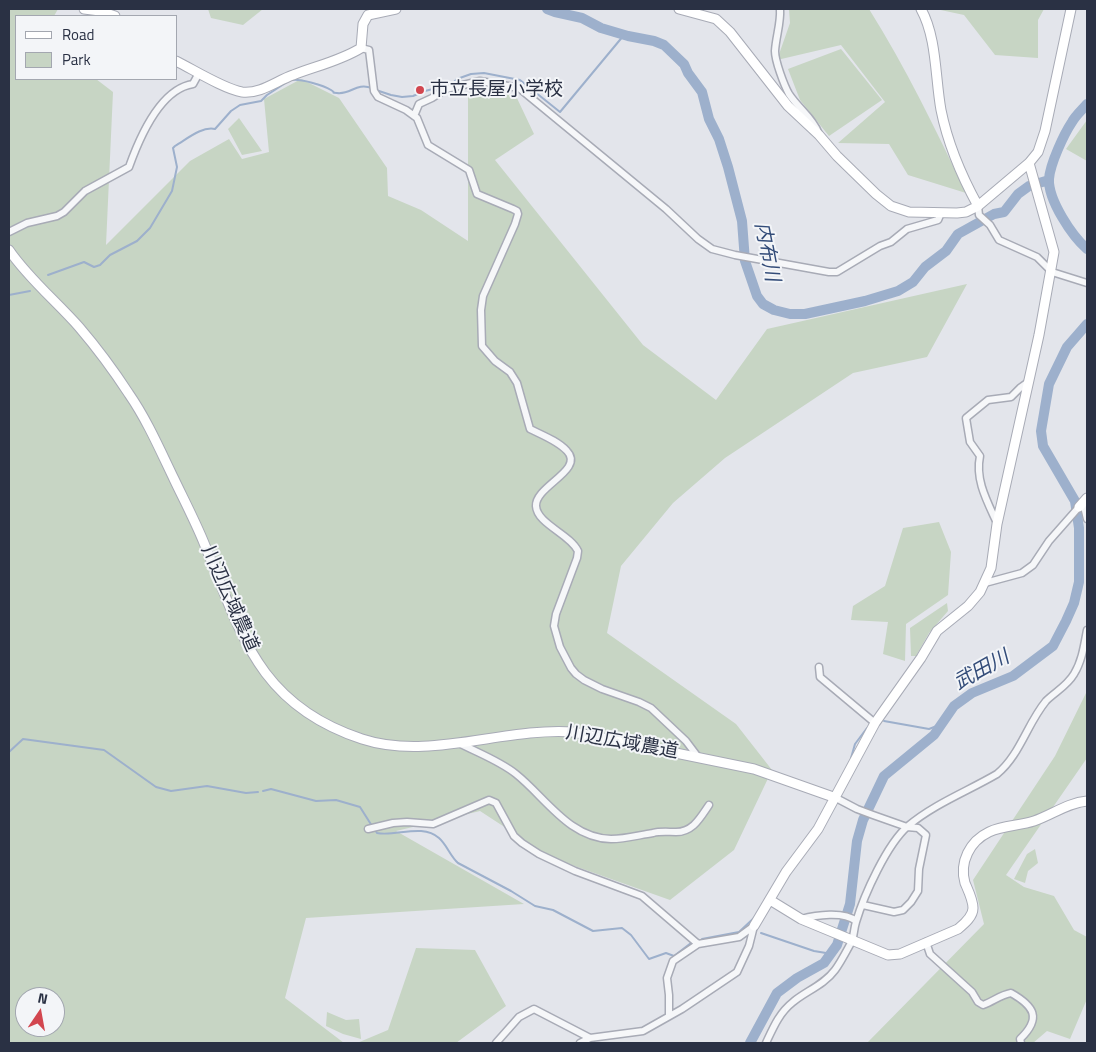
<!DOCTYPE html>
<meta charset="utf-8">
<style>
body{margin:0}
#map{position:relative;width:1096px;height:1052px;overflow:hidden;background:#e3e5eb;font-family:"Titillium Web",sans-serif}
canvas{display:block}
.frame{position:absolute;inset:0;border:10px solid #2a3144;pointer-events:none}
.legend{position:absolute;left:15px;top:15px;width:162px;height:65px;box-sizing:border-box;background:#f3f5f8;border:1px solid #a3a7b0;margin:0;padding:6px 9px;list-style:none;font-size:15px;color:#2a3144}
.legend li{display:flex;align-items:center;gap:10px;height:25px}
.legend b{width:25px;border:1px solid #a3a7b0}
.north{position:absolute;left:15px;top:987px;width:50px;height:50px;box-sizing:border-box;background:#f3f5f8;border:1px solid #a3a7b0;border-radius:50%;rotate:12deg;font-size:14px;font-weight:700;line-height:20px;text-align:center;color:#2a3144}
.north::after{content:'';display:block;margin:auto;width:18px;height:22px;background:#d2464f;clip-path:polygon(50% 0,100% 100%,50% 72%,0 100%)}
</style>
<div id="map">
<canvas width="1096" height="1052"></canvas>
<div class="frame"></div>
<ul class="legend">
<li><b style="height:6px;background:#fff"></b>Road</li>
<li><b style="height:14px;background:#c7d5c4"></b>Park</li>
</ul>
<div class="north">N</div>
</div>
<script>
const c = document.querySelector('canvas').getContext('2d');
c.lineJoin = 'round';
function fill(path, color) {
  c.fillStyle = color;
  c.fill(path, 'evenodd');
}
function strokePath(path, color, width, dash) {
  c.strokeStyle = color;
  c.lineWidth = width;
  c.lineCap = dash ? 'butt' : 'round';
  c.setLineDash(dash || []);
  c.stroke(path);
}
function label(font, color, halo, rows, align = 'center') {
  c.font = font + ' "Titillium Web","Noto Sans JP",sans-serif';
  c.lineWidth = 4;
  c.setLineDash([]);
  c.textBaseline = 'middle';
  c.strokeStyle = halo;
  c.fillStyle = color;
  for (const [text, x, y, turn = 0] of rows) {
    c.save();
    c.translate(x, y);
    c.rotate((+turn || 0) * Math.PI / 180);
    c.textAlign = isNaN(turn) ? turn : align;
    if (halo) c.strokeText(text, 0, 0);
    c.fillText(text, 0, 0);
    c.restore();
  }
}
fill(new Path2D(`
 M9 9H58L54 16H16V79H96L113 92 106 245 190 161 229 139 242 159 269 152 264 99 301 79 339 98 387 168 388 196 421 210 468 241V95L515 94 534 134 495 160 643 345 716 400 767 329 967 284 927 357 853 373 725 458 673 503 621 566 607 633 736 724 772 770 734 850 670 900 552 858 480 811 396 831 524 904 306 918 285 998 344 1043H9ZM25 997H55V1027H25Z
 M208 9H263L243 25 211 18Z
 M789 9H869C906 68 936 130 966 193L908 175 889 144 838 143 885 102 841 45 777 60 790 23Z
 M936 9H1044L1038 20V58L995 55 964 15Z
 M841 49 882 100 829 136 800 100 788 69Z
 M239 118 262 151 242 155 228 129Z
 M1087 120V161L1066 149Z
 M939 522 951 552 948 595 906 624 905 661 883 654 888 622 851 620 853 606 885 586 903 528Z
 M947 603 948 611 929 633 916 656H911L910 628Z
 M1087 691V758L1006 875 1024 887 1054 896 1074 930 1087 937V999L1070 1039 1047 1031 1033 1043H867L984 924 973 880 1055 756Z
 M1035 849 1038 863 1028 871 1025 883 1014 879 1027 854Z
 M416 948 475 950 506 1006 456 1043H357L388 1030Z
 M327 1012 346 1020 359 1019 361 1039 343 1034 326 1026Z`), '#c7d5c4');
strokePath(new Path2D(`
 M292 80C301 79 323 85 331 90 337 94 330 92 337 93 351 95 356 82 372 88
 M376 90 391 95 402 97 413 96 425 91 452 84 457 79 471 74 484 73 520 80 560 112 624 35
 M48 275 84 262 94 267 100 265 110 255 137 241 150 228 172 191 177 167 173 148 175 146C187 139 202 126 215 129L231 111 240 105 261 101 267 95 287 82
 M9 295 30 291
 M884 721 929 729 942 724
 M9 752 23 739 104 750 156 787 171 791 207 786 246 793 258 792
 M851 758 855 744 867 728
 M263 791 271 789 316 801 336 800 360 807 372 826
 M375 830 377 833C396 837 422 823 439 838 447 845 450 856 458 863L511 891 535 906 553 910 593 931 622 928 631 935 649 959 666 953 674 956 691 943
 M761 933 814 951 832 954
 M702 939 739 932 755 917`), '#9db0cc', 2);
strokePath(new Path2D(`
 M547 9 555 12 582 18 601 28 628 36 654 41 664 45 684 64 688 73 702 92 709 119 719 139 728 167 742 221 745 261 757 296 763 304 774 310 790 314H805L865 301 898 291 913 282 925 267 946 251 958 234 994 214 1004 212 1018 194 1029 186 1049 180
 M1087 104C1082 110 1076 115 1072 122 1064 134 1050 164 1049 179 1048 200 1072 236 1087 249
 M750 1043 777 993 797 978 824 963 837 945 850 904 857 841 863 820 884 776 934 735 954 706 972 693 1013 676 1053 646 1066 621 1074 603 1079 582V528L1075 501 1043 446 1041 431 1049 384 1067 347 1087 324`), '#9db0cc', 10);
const street = new Path2D(`
 M780 9C781 23 776 36 775 51 775 61 784 85 789 94 799 109 813 118 819 134
 M361 48 369 50 374 91 378 97 406 110 417 118 428 145 469 170 477 194 513 209 517 211 518 214 515 224 483 296 481 310 482 346 495 361 510 372 517 383 530 429C542 435 558 441 567 451 585 470 535 486 536 506 537 524 570 534 578 551L577 558 556 614 554 626 560 647 571 668 576 674 584 680 602 689 639 702 651 708 686 741 698 757
 M414 116 419 104 432 98 446 89 480 81 519 88 666 209 698 239 712 249 735 255 829 272H837L880 246 891 242 907 229 938 220 941 213
 M978 206 979 215 990 225 999 240 1037 257 1052 272 1087 283
 M9 232 27 223 57 216 64 212 85 191 129 167C139 139 160 89 193 84L199 73
 M1083 502 1087 519
 M997 523C987 501 975 480 980 456L970 442 966 418 988 400 1011 397 1020 388 1027 383
 M985 583 1022 573 1033 565 1049 541 1079 507
 M819 667 820 677 875 723
 M459 743C478 753 500 761 516 774 546 798 569 838 611 839 626 839 639 835 653 833 660 831 668 832 676 832 693 832 700 818 709 805
 M836 798 857 809 873 815 907 827 918 828 926 835 919 869 918 891 911 902 903 910 894 912 863 905
 M368 829 393 823 407 822 433 824 489 800 496 803 514 836 522 843 539 854 575 871 642 896 698 944
 M801 919C816 915 844 911 856 921
 M926 942 930 954 972 992 978 1002 983 1005C994 1001 1000 995 1011 993 1034 1006 1042 1018 1020 1039L1021 1043
 M669 1016V995L667 978 673 961 698 944 739 937 754 926
 M496 1043 519 1017 534 1009 590 1038
 M580 1043 590 1038 643 1031 682 1009 737 972 749 946 754 926
 M766 1043C773 1028 779 1013 793 1002 806 991 824 985 835 970 841 962 847 950 852 941 854 935 854 928 856 922 864 895 887 844 908 826 934 804 968 791 997 774 1020 755 1027 724 1046 701 1055 692 1067 686 1074 674 1082 661 1084 646 1087 630`);
const secondary = new Path2D(`
 M84 9 100 11 115 16
 M679 9 716 19 730 32 788 106 819 135 837 156 876 194 891 206 909 212 957 213 966 212 978 206 1029 163 1038 152 1045 131 1071 9
 M921 9C937 38 935 77 941 110 948 145 961 175 978 206
 M176 61C194 70 224 89 242 92 261 94 276 81 293 75 316 66 340 61 361 48L363 24 368 15 396 9
 M9 250C28 278 56 301 79 327 97 348 114 371 129 394 147 420 160 450 174 479 184 500 195 521 204 543 241 633 258 705 362 739 429 761 504 727 573 732L754 769 836 798
 M1079 507 1087 498
 M770 900 801 919 888 955 900 954 958 929C964 924 973 917 973 908 973 900 968 890 965 883 959 862 970 841 989 832 1003 825 1019 826 1034 821 1052 815 1067 803 1087 801
 M754 926 786 872 818 829 875 723 921 658 937 631 968 606 980 592 991 568 997 524 1039 335 1054 252 1029 163`);
strokePath(street, '#a8abb6', 9);
strokePath(secondary, '#a8abb6', 11);
strokePath(street, '#f6f7f9', 6);
strokePath(secondary, '#fff', 9);
for (const [x, y, r, color] of [
 [420,90,5,"#d2464f"]
]) {
  const dot = new Path2D();
  dot.arc(x, y, r, 0, 2 * Math.PI);
  c.fillStyle = color;
  c.fill(dot);
  strokePath(dot, '#f3f5f8', 2);
}
label('19px', '#2a3144', '#f3f5f8', [
 ["市立長屋小学校",430,90]
], 'left');
label('19px', '#2a3144', '#f3f5f8', [
 ["川辺広域農道",229,599,66],
 ["川辺広域農道",622,743,10]
]);
label('italic 20px', '#334c79', '#f3f5f8', [
 ["内布川",766,252,79],
 ["武田川",982,671,-29]
]);
</script>
